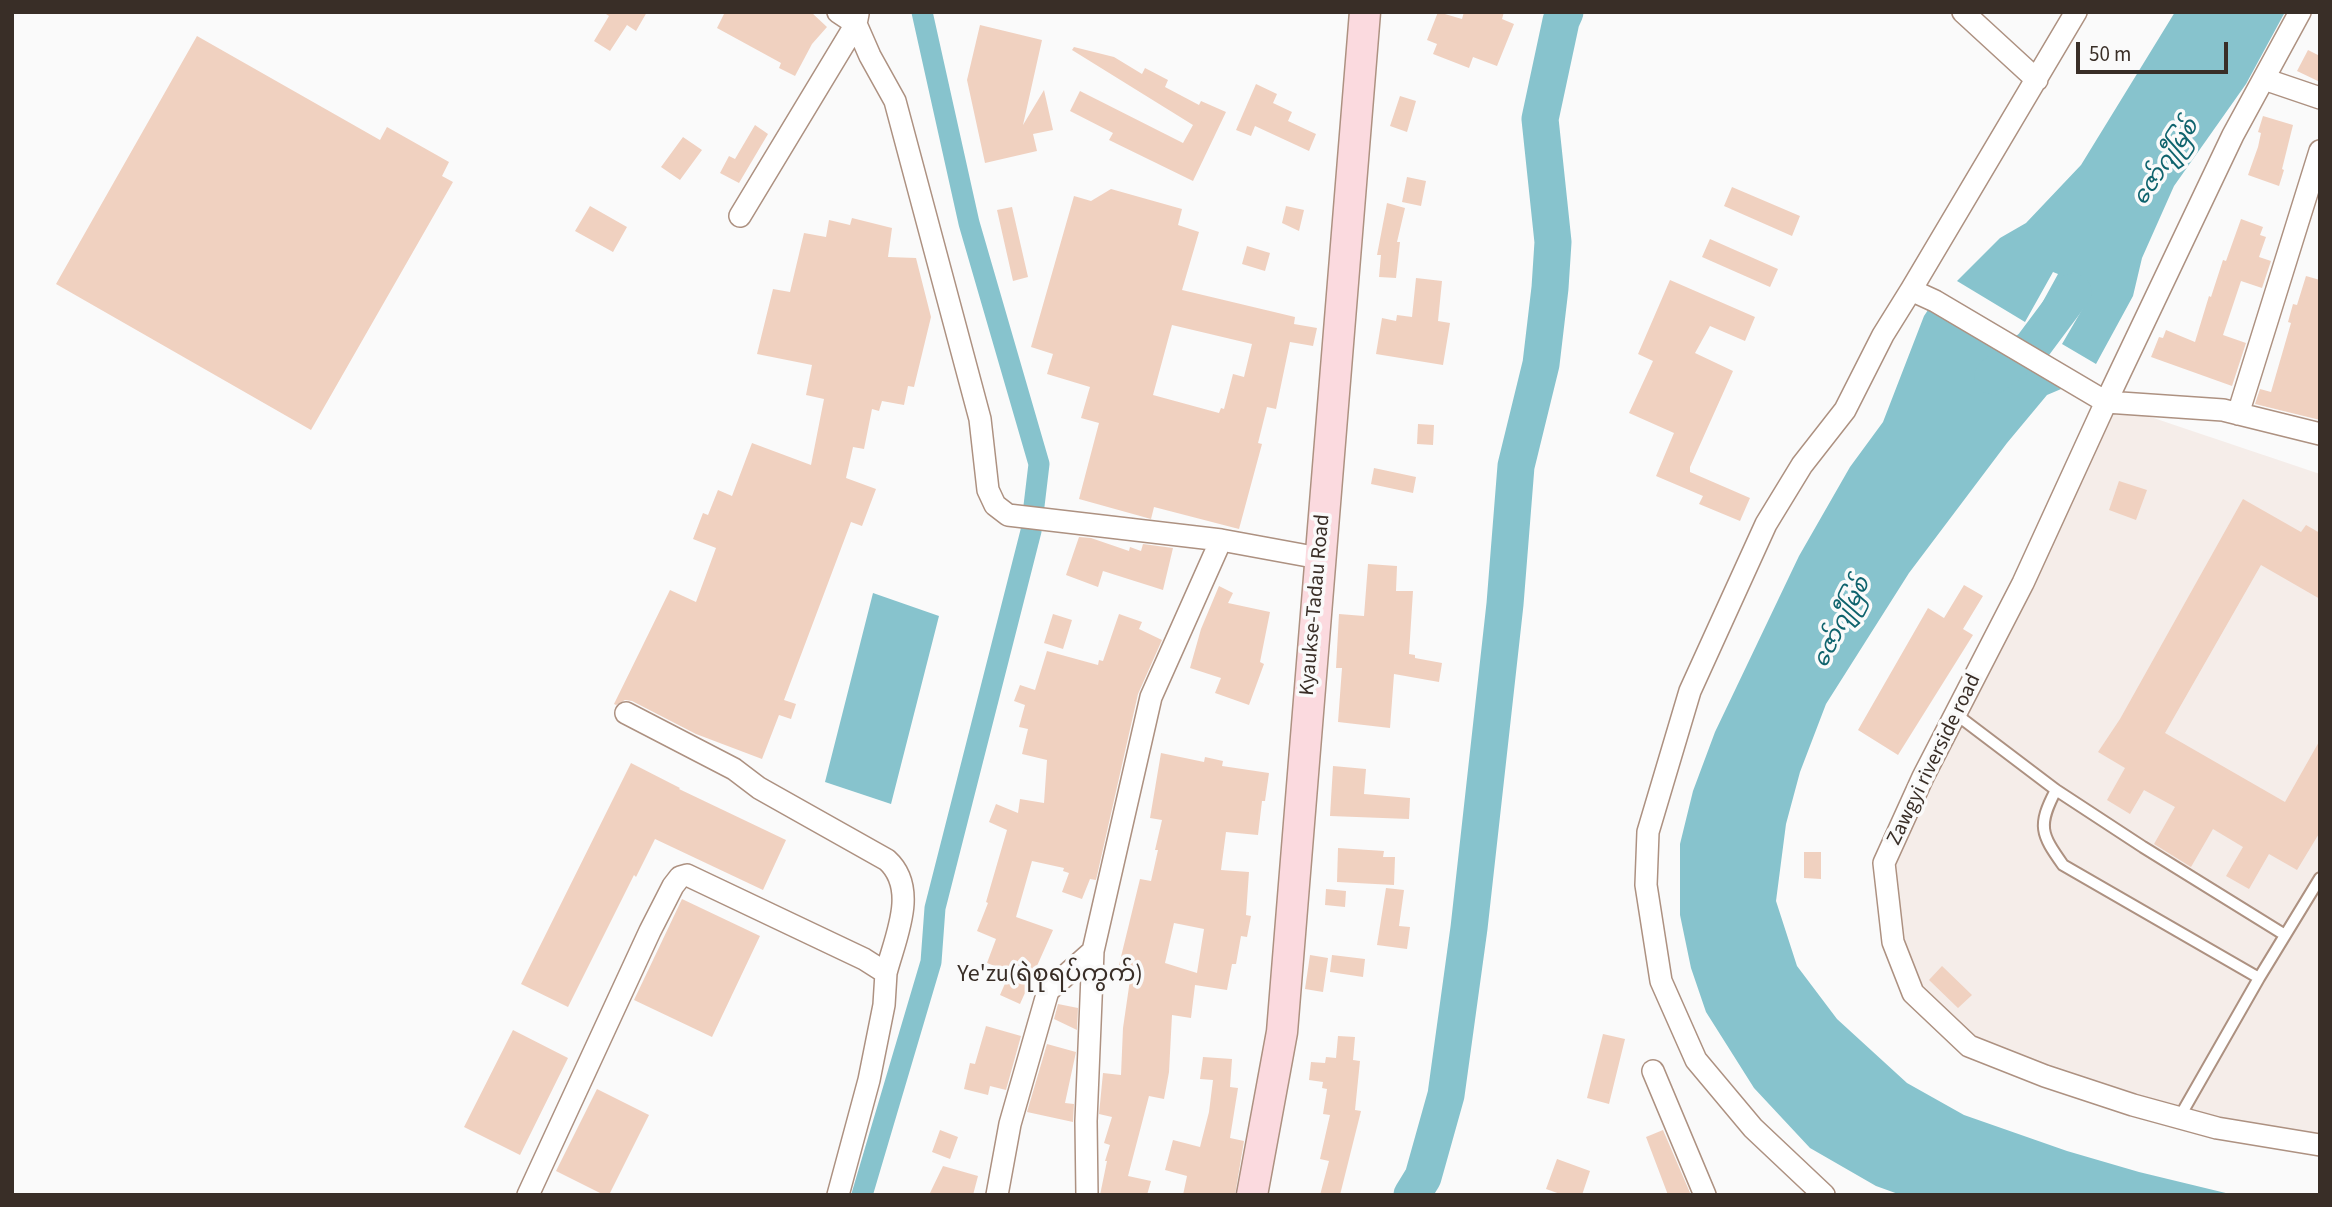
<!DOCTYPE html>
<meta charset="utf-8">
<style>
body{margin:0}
#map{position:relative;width:2332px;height:1207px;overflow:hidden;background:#fafafa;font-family:"Source Sans 3",sans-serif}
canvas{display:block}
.frame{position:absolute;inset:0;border:14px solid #392e27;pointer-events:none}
.scale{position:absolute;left:2076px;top:42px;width:152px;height:32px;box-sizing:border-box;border:4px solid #392e27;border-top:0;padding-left:9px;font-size:21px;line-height:24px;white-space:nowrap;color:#392e27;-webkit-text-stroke:5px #fafafa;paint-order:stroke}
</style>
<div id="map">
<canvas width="2332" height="1207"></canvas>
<div class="frame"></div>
<div class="scale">50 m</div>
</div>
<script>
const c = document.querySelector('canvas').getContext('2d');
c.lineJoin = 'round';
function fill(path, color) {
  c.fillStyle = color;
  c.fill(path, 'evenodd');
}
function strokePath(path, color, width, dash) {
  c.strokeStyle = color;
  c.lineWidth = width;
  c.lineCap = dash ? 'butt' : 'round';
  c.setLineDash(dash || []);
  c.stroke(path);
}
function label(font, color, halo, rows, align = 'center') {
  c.font = font + ' "Source Sans 3","Noto Sans Myanmar",sans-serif';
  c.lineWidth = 7;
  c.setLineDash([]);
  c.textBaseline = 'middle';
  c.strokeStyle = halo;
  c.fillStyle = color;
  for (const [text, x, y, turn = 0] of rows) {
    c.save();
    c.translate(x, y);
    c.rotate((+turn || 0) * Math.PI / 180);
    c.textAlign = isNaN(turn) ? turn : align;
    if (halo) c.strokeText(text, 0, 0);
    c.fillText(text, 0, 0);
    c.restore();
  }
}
fill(new Path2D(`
 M2106 402 2320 474V1142L2179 1118 1969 1046 1913 993 1884 863Z`), '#f5ede9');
fill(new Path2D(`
 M2175 12H2285L2246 84 2174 186 2142 258 2133 296 2096 364 2062 344 2090 296 2086 292 2057 341 2030 325 2058 274 2053 272 2025 322 1957 281 2000 238 2026 223 2081 165Z
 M1930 307 2051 357 2087 378 2047 395 2007 443 1909 573 1826 704 1800 772 1786 824 1776 901 1797 966 1837 1019 1907 1083 1964 1115 2067 1151 2139 1172 2234 1195H1901L1876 1186 1810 1148 1754 1088 1706 1012 1691 968 1680 915V844L1693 791 1715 732 1799 556 1850 467 1883 422 1924 316Z
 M873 593 939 616 891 804 825 782Z`), '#87c3cd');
strokePath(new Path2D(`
 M862 1195 931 962 935 908 1031 531 1039 464 969 223 922 12`), '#87c3cd', 21);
strokePath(new Path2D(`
 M1993 376 2032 347 2073 292
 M1412 1195 1423 1177 1446 1095 1469 928 1505 604 1516 466 1541 364 1550 288 1553 242 1540 119 1561 21 1565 12`), '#87c3cd', 37);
fill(new Path2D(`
 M603 12H647L636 31 627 25 610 51 594 41 609 16Z
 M725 12H811L827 27 812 44 795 76 779 68 781 63 717 28Z
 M1438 12 1462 19 1464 12H1504L1502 19 1514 24 1497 66 1473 57 1469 68 1433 54 1437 44 1427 40Z
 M980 25 1042 40 1023 125 1044 90 1053 130 1033 134 1037 151 985 163 967 80Z
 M197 36 380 140 387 127 449 162 442 176 453 182 311 430 56 284Z
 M1074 47 1114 57 1142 74 1145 68 1168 80 1165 87 1199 105 1201 101 1226 112 1193 181 1109 140 1113 133 1070 111 1080 91 1183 143 1193 125 1072 50Z
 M2308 50 2320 56V82L2297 71Z
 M1256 84 1277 94 1273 103 1292 112 1288 121 1316 134 1309 151 1255 126 1251 136 1236 130Z
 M1400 96 1416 101 1407 132 1390 126Z
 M2263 116 2293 125 2282 169 2284 170 2279 186 2248 175 2258 147 2261 133 2258 132Z
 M755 125 768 134 739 183 720 173 729 156 735 159Z
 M683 137 702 150 680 180 661 167Z
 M1407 177 1426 181 1421 206 1402 202Z
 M1732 187 1800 216 1792 236 1724 206Z
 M1111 189 1182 209 1178 225 1199 232 1182 290 1295 317 1294 324 1317 328 1313 346 1290 342 1276 409 1267 407 1258 443 1262 444 1239 529 1154 507 1151 519 1079 499 1099 423 1081 418 1090 387 1047 374 1053 354 1031 347 1074 196 1091 201ZM1172 325 1252 344 1244 377 1233 374 1224 409 1221 408 1219 413 1153 395Z
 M1387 203 1405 208 1397 242H1400L1396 278 1379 277 1381 255H1377Z
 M590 206 627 227 613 252 575 231Z
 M1286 206 1304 210 1299 231 1282 223Z
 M1012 207 1028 277 1013 281 997 210Z
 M852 218 892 228 888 257 916 258 931 317 914 387 908 386 904 405 882 401 879 411 872 409 864 449 853 447 846 478 876 489 862 526 851 522 784 700 796 704 791 719 779 715 762 759 696 734 632 701 625 700 616 705 614 704 670 590 696 602 716 548 693 539 703 513 708 515 718 490 732 496 752 443 811 465 824 399 806 395 812 365 757 354 773 289 790 292 804 233 826 237 829 220 850 225Z
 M2241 219 2263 227 2260 235 2266 237 2259 257 2271 261 2262 288 2241 281 2223 335 2246 343 2232 386 2151 357 2159 337 2163 338 2166 330 2195 342 2209 296 2211 297 2223 260 2226 261Z
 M1710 239 1778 269 1770 287 1702 257Z
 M1247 246 1270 253 1265 271 1242 264Z
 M2306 276 2320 280V420L2255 404 2260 389 2271 392 2291 323 2288 322 2293 304 2297 305Z
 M1416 278 1442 281 1438 321 1450 323 1443 365 1376 354 1382 318 1396 321 1397 315 1412 317Z
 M1670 280 1755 317 1745 341 1710 326 1695 353 1733 371 1690 467V472L1750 498 1740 521 1699 504 1703 496 1656 476 1674 433 1629 413 1653 361 1638 354Z
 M1418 424 1434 425 1433 445 1417 444Z
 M1374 468 1416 477 1413 493 1371 484Z
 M2119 481 2147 490 2136 520 2109 510Z
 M2243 499 2301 532 2306 525 2320 533V599L2261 565 2165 733 2285 802 2320 740V832L2297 870 2269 854 2249 889 2226 876 2243 847 2213 829 2191 867 2154 844 2175 807 2144 790 2130 814 2107 800 2125 768 2098 752 2120 719Z
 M1079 537 1091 538 1129 551 1130 547 1141 551 1143 544 1173 548 1163 590 1103 571 1098 587 1066 575Z
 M1368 564 1397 566 1396 591H1413L1409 654 1415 655V658L1442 663 1439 682 1394 674 1390 728 1338 722 1342 668H1336L1339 614 1364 616Z
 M1964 585 1983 596 1963 629 1973 635 1898 755 1858 730 1928 608 1944 618Z
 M1219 586 1233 593 1228 603 1270 612 1260 662 1264 664 1249 705 1215 693 1221 678 1190 668 1201 629Z
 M1053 614 1072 620 1063 649 1044 643Z
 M1119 614 1142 622 1139 629 1162 640 1138 694 1096 880 1090 879 1082 899 1062 892 1069 873 1063 871 1064 868 1032 861 1016 917 1053 930 1020 1004 1000 995 1010 972 987 963 996 939 977 931 988 903 986 902 1007 830 989 822 996 804 1018 813 1020 799 1044 803 1047 760 1022 754 1028 729 1019 727 1025 705 1014 701 1020 685 1035 690 1047 651 1098 665 1099 660 1103 661Z
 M1161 753 1204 762 1205 757 1223 761 1222 766 1269 773 1265 801H1262L1258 835 1226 832 1221 870 1249 872 1246 915 1251 916 1247 937 1241 936 1236 964H1232L1227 990 1195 985 1191 1018 1172 1015 1169 1072 1164 1099 1149 1096 1128 1176 1151 1181 1147 1195H1100L1107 1161H1105L1110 1145 1104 1143 1112 1117 1099 1114 1103 1073 1121 1075 1123 1028 1131 973 1118 969 1140 879 1151 881 1158 850H1155L1162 820 1150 818ZM1174 923 1204 929 1197 973 1165 963Z
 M631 763 680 788 679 789 786 840 763 890 655 839 636 877 634 875 568 1007 521 984Z
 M1333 766 1366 769 1364 794 1410 798 1409 819 1330 816Z
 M1338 848 1384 851 1383 857H1395L1394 885 1337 882Z
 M1804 852H1821V879L1804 878Z
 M1386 888 1404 890 1399 926 1410 927 1407 949 1377 945Z
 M1326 889 1346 891 1345 907 1325 905Z
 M682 899 760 936 712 1037 634 1000Z
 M1310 955 1328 958 1323 992 1305 989Z
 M1332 955 1365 959 1363 977 1330 972Z
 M1942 966 1972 995 1958 1008 1929 980Z
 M1058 1004 1078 1008 1077 1030 1054 1019Z
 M986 1026 1021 1036 1006 1090 990 1086 988 1095 964 1089 970 1063 975 1064Z
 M513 1030 568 1058 520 1155 464 1127Z
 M1603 1034 1625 1039 1609 1104 1587 1098Z
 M1338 1036 1355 1037 1353 1060 1360 1061 1355 1110 1361 1111 1340 1195H1320L1329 1161 1320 1159 1330 1115 1323 1114 1327 1089 1322 1088 1323 1082 1309 1080 1311 1062 1325 1063 1326 1057 1336 1058Z
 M1047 1044 1076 1052 1065 1103 1074 1104 1073 1122 1027 1112Z
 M1203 1057 1232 1059 1230 1087 1238 1088 1230 1138 1244 1141 1235 1195H1183L1187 1176 1165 1170 1173 1140 1200 1147 1209 1112 1213 1080 1200 1079Z
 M597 1089 649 1115 609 1195H604L556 1171Z
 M940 1130 958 1137 950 1159 932 1152Z
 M1663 1130 1691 1195H1668L1646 1137Z
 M1557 1159 1590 1171 1582 1195H1563L1546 1189Z
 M943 1166 978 1176 973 1195H929Z`), '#f0d1c0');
const lane = new Path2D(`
 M1957 715 2056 790 2143 847 2285 935
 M2056 790C2037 826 2041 834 2063 865L2259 978
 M2179 1118 2259 978 2320 878`);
const street = new Path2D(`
 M838 12 856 24 870 56 895 101 980 419 988 490 995 505 1008 515 1221 540 1319 558
 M1963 12 2037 80
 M2264 79 2320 98
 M740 216 856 24 858 14
 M1911 290 2076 12
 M2238 414 2320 151
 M2320 434 2223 410 2106 402 2023 583 1923 777 1884 863 1893 942 1913 993 1969 1046 2045 1076 2133 1105 2217 1128 2320 1145
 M626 713 734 769 759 788 887 860C919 889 895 938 886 973
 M1653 1071 1705 1195
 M528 1195 650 931 673 886 680 877 687 875 864 959 886 973 884 1005 869 1080 838 1195
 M997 1195 1010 1124 1048 991 1093 951
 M1087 1195 1086 1121 1093 951 1151 697 1221 540
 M1824 1195 1753 1128 1696 1060 1661 981 1646 885 1648 832 1690 691 1766 524 1802 465 1845 410 1883 335 1911 290 1935 301 2106 402 2233 135 2300 12`);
const secondary = new Path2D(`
 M1252 1195 1282 1032 1365 12`);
strokePath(lane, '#ad9181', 14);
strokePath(street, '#ad9181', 24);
strokePath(secondary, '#ad9181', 33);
strokePath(lane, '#fff', 10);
strokePath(street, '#fff', 21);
strokePath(secondary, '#fbdadf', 30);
label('21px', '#392e27', '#fafafa', [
 ["Kyaukse-Tadau Road",1316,605,-85],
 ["Zawgyi riverside road",1935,760,-64]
]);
label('italic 23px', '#0f636d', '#fafafa', [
 ["ဇော်ဂျီမြစ်",2167,163,-56],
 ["ဇော်ဂျီမြစ်",1843,623,-63]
]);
label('24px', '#392e27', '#fafafa', [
 ["Ye'zu(ရဲစုရပ်ကွက်)",1050,976]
]);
</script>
